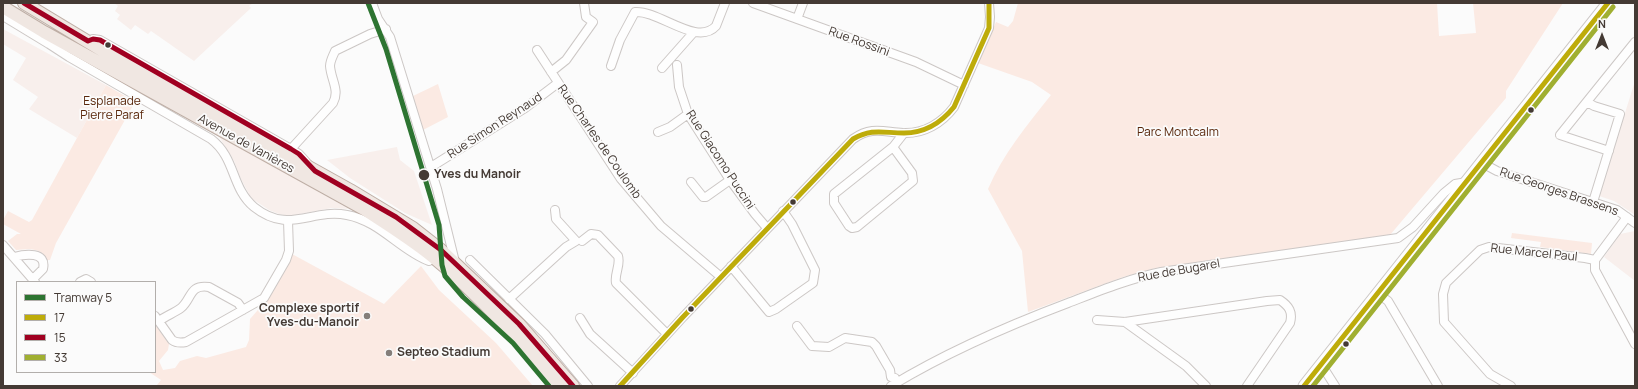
<!DOCTYPE html>
<meta charset="utf-8">
<style>
body{margin:0}
#map{position:relative;width:1638px;height:389px;overflow:hidden;background:#fbfbfb;font-family:Manrope,sans-serif}
canvas{display:block}
.frame{position:absolute;inset:0;border:4px solid #443a34;pointer-events:none}
.legend{position:absolute;left:16px;top:281px;width:140px;height:92px;box-sizing:border-box;background:#fbfbfb;border:1px solid #b2aeab;margin:0;padding:5px 7px;list-style:none;font-size:12px;color:#443a34}
.legend li{display:flex;align-items:center;gap:8px;height:20px}
.legend b{width:20px;border:1px solid #b2aeab}
.north{position:absolute;left:1582px;top:16px;width:40px;height:40px;-webkit-text-stroke:3px #fbfbfb;paint-order:stroke;rotate:0deg;font-size:11px;font-weight:700;line-height:16px;text-align:center;color:#443a34}
.north::after{content:'';display:block;margin:auto;width:14px;height:18px;background:#443a34;clip-path:polygon(50% 0,100% 100%,50% 72%,0 100%)}
</style>
<div id="map">
<canvas width="1638" height="389"></canvas>
<div class="frame"></div>
<ul class="legend">
<li><b style="height:5px;background:#2d7431"></b>Tramway 5</li>
<li><b style="height:5px;background:#beac0a"></b>17</li>
<li><b style="height:5px;background:#a00021"></b>15</li>
<li><b style="height:5px;background:#a0af31"></b>33</li>
</ul>
<div class="north">N</div>
</div>
<script>
const c = document.querySelector('canvas').getContext('2d');
c.lineJoin = 'round';
function fill(path, color) {
  c.fillStyle = color;
  c.fill(path, 'evenodd');
}
function strokePath(path, color, width, dash) {
  c.strokeStyle = color;
  c.lineWidth = width;
  c.lineCap = dash ? 'butt' : 'round';
  c.setLineDash(dash || []);
  c.stroke(path);
}
function label(font, color, halo, rows, align = 'center') {
  c.font = font + ' Manrope,sans-serif';
  c.lineWidth = 3.5;
  c.setLineDash([]);
  c.textBaseline = 'middle';
  c.strokeStyle = halo;
  c.fillStyle = color;
  for (const [text, x, y, turn = 0] of rows) {
    c.save();
    c.translate(x, y);
    c.rotate((+turn || 0) * Math.PI / 180);
    c.textAlign = isNaN(turn) ? turn : align;
    if (halo) c.strokeText(text, 0, 0);
    c.fillText(text, 0, 0);
    c.restore();
  }
}
fill(new Path2D(`
 M114 3H253L249 6 251 8 194 61 151 31 148 34 135 25 131 30 117 19 120 15 115 11 118 6Z
 M3 29 106 85 77 138 29 109 38 97 13 80 26 58 3 44Z
 M1635 81V215L1614 201 1599 196Z
 M218 135 349 209 332 208 289 216 279 214 269 210 251 198 240 177 234 161Z
 M397 147 400 160 414 171 432 225 405 213 350 178 327 160Z
 M1635 231V281L1604 257 1620 234Z`), '#f8efec');
fill(new Path2D(`
 M1018 3H1437L1439 36 1476 33 1473 3H1563L1506 91V98L1390 235 1156 268 1123 277 1028 312 1022 251 988 189C1003 154 1027 125 1051 95L1032 82 978 63 996 22 1008 27 1013 21Z
 M438 84 448 117 423 130 413 96Z
 M106 85 135 102 56 243 50 260H47C41 247 29 249 16 250L8 241 17 234H21L3 224V220L8 211 29 222 32 220Z
 M1512 233 1592 243 1591 254 1540 247 1541 242 1511 238Z
 M292 254 384 304 421 266 439 290 496 343 533 386H154L157 385 161 380 149 372H155V324L169 344 168 350 159 361 163 370 175 368 180 361 197 356 206 358 246 347 249 340 250 319 271 295 289 263Z`), '#fbeae3');
const street = new Path2D(`
 M372 3 378 19 390 37 437 189 455 262
 M753 3 916 62 964 85
 M3 16 49 44 69 57 211 139C236 158 231 188 254 207 289 235 311 208 347 215 380 221 401 251 429 261L433 256
 M797 19 803 3
 M88 41 93 39 100 40 291 149 299 154 308 164
 M537 50 621 179 661 226 721 277
 M677 65 679 87 688 114 730 180 755 214 767 228
 M611 66 620 40 635 12C659 10 697 47 716 26L725 3
 M662 68 693 33
 M551 72 566 60 593 22 586 17 584 3
 M1587 102 1594 106 1620 114 1593 202
 M658 132 670 127 688 114
 M893 147 912 173 913 181 857 227 852 228 849 226 834 203V194L893 147 904 133
 M291 149 333 103C340 90 331 80 330 66 330 61 333 56 335 51L370 34 386 29
 M1609 151 1560 135 1635 42
 M1482 163 1497 171 1617 210 1635 223
 M431 167 525 108 558 83
 M691 182 703 197H706L730 180
 M582 241 591 234 598 235 618 256C621 265 614 274 616 283L667 334
 M3 245 35 282
 M14 257C25 254 47 251 43 269L33 279
 M470 260 545 334 588 386
 M1595 260V270L1635 344
 M731 266 769 312 776 309 813 283 815 270 792 224 783 211
 M80 282 86 279 91 282
 M1377 293 1388 301 1438 386
 M509 299 566 247 576 241 556 219 555 210
 M155 316 172 340C176 343 181 343 186 342L264 298 286 260 289 251 288 221
 M580 318 590 334 633 373
 M1097 320 1125 322 1267 301 1280 300C1289 306 1293 312 1290 323L1247 386
 M159 321C166 316 174 313 181 308 192 299 189 284 209 287L238 303 243 310
 M1125 322 1186 366 1206 386
 M797 326 812 346 829 347 845 338 872 342 876 346 890 370 891 377 895 378 897 383
 M1321 364 1335 386
 M620 386 683 317 853 139C872 126 883 132 903 133 924 134 942 123 954 107L989 28 990 17 989 3
 M891 386C947 352 1007 326 1068 303 1099 291 1128 279 1161 272L1398 238 1413 227 1444 193 1455 184 1467 182
 M1511 386 1490 374 1444 322 1443 294 1446 283 1480 250 1489 247 1585 258 1595 260 1627 217`);
const secondary = new Path2D(`
 M1304 386 1608 3`);
const primary = new Path2D(`
 M24 3 133 69 350 190 413 228 441 250 519 324 573 386
 M3 7 44 32 364 209C387 224 411 239 432 256 479 294 519 340 558 386`);
strokePath(street, '#ccc7c5', 10);
strokePath(secondary, '#ccc7c5', 13);
strokePath(primary, '#beaea5', 14);
strokePath(street, '#fefefe', 8);
strokePath(secondary, '#fefefe', 11);
strokePath(primary, '#f0e7e2', 12);
strokePath(new Path2D(`
 M620 386 683 317 853 139C872 128 883 133 904 133 925 133 941 123 954 107L989 28V3
 M1304 386 1608 3`), '#beac0a', 5);
strokePath(new Path2D(`
 M24 3 88 41 93 39 100 40 291 149 299 154 315 171 396 217 441 250 519 324 573 386`), '#a00021', 5);
strokePath(new Path2D(`
 M1313 386 1613 7`), '#a0af31', 5);
strokePath(new Path2D(`
 M368 3 386 49 439 225 442 265 445 276 463 297 513 343 549 386`), '#2d7431', 5);
for (const [x, y, r, color] of [
 [108,45,3.5,"#443a34"],
 [1531,110,3.5,"#443a34"],
 [424,175,6,"#443a34"],
 [793,202,3.5,"#443a34"],
 [691,309,3.5,"#443a34"],
 [367,316,4,"#847e7a"],
 [1346,344,3.5,"#443a34"],
 [389,353,4,"#847e7a"]
]) {
  const dot = new Path2D();
  dot.arc(x, y, r, 0, 2 * Math.PI);
  c.fillStyle = color;
  c.fill(dot);
  strokePath(dot, '#fbfbfb', 1.5);
}
label('12px', '#443a34', '#fbfbfb', [
 ["Rue Rossini",859,42,20],
 ["Rue Simon Reynaud",495,126,-33],
 ["Rue Charles de Coulomb",599,142,55],
 ["Avenue de Vanières",246,144,29],
 ["Rue Giacomo Puccini",720,160,57],
 ["Rue Georges Brassens",1559,192,19],
 ["Rue Marcel Paul",1534,253,6],
 ["Rue de Bugarel",1179,271,-10]
]);
label('12px', '#59270b', '#fbfbfb', [
 ["Esplanade",112,102],
 ["Pierre Paraf",112,116],
 ["Parc Montcalm",1178,133]
]);
label('bold 12px', '#443a34', '#fbfbfb', [
 ["Yves du Manoir",434,175]
], 'left');
label('bold 12px', '#443a34', '#fbfbfb', [
 ["Complexe sportif",359,309],
 ["Yves-du-Manoir",359,323],
 ["Septeo Stadium",397,353,"left"]
], 'right');
</script>
